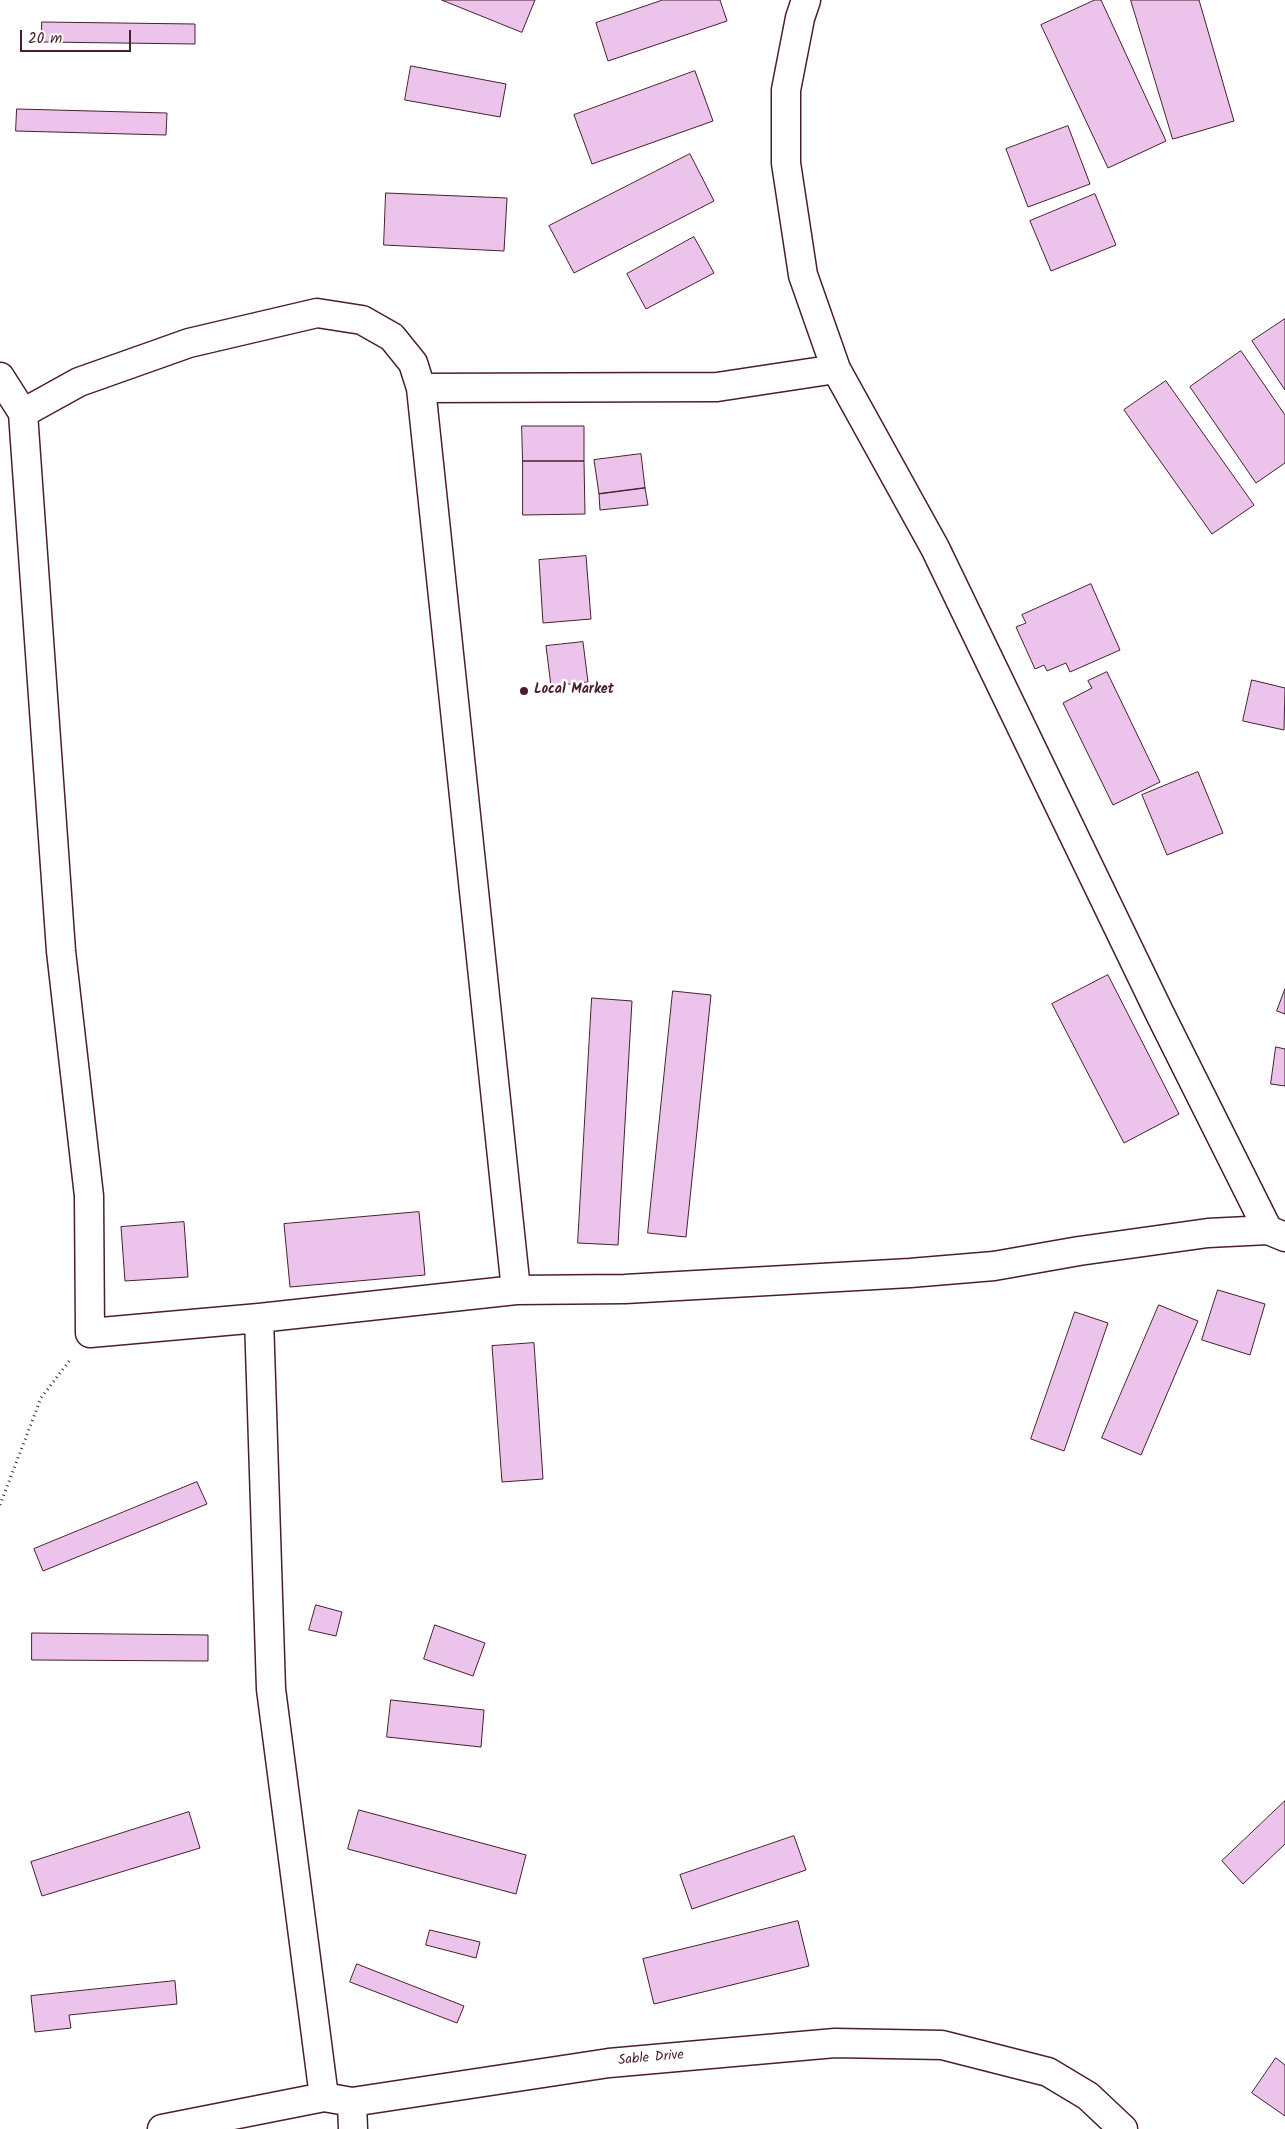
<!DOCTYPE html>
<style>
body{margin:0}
#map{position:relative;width:1285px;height:2129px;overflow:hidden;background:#fff;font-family:Kalam,sans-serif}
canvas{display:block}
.scale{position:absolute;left:20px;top:30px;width:111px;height:22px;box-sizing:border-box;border:2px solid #4a1f2b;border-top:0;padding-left:6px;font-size:15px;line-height:18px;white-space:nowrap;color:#4a1f2b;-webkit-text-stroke:4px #fff;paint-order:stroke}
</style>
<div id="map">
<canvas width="1285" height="2129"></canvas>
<div class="scale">20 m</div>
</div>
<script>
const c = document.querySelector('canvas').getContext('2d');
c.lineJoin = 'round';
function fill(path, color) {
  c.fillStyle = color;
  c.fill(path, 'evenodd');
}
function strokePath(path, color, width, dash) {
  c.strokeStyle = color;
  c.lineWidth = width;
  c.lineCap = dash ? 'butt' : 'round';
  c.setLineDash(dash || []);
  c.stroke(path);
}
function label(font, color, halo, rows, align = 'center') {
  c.font = font + ' Kalam,sans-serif';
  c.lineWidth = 5;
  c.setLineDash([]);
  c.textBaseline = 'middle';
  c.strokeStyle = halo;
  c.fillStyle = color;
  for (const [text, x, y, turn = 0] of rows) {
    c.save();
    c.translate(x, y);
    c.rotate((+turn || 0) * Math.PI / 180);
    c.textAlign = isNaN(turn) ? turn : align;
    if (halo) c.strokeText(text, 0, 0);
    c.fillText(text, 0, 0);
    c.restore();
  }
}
const building = new Path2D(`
 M442 0H535L522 32Z
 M663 0H720L727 21 608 61 596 23Z
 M1095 0H1101L1166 141 1108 168 1041 25Z
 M1131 0H1199L1234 121 1173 139Z
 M42 22 195 24V44L42 42Z
 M411 66 506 84 500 117 405 100Z
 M695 71 713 121 592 164 574 115Z
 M17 109 167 113 166 135 16 131Z
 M1068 126 1090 184 1028 207 1006 149Z
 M690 154 714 201 574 273 549 226Z
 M386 193 507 198 504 251 384 245Z
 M1095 194 1116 245 1051 271 1030 221Z
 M694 237 714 273 646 309 627 274Z
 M1285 319V390L1252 341Z
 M1241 351 1285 415V463L1256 483 1190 387Z
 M1166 381 1254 505 1212 534 1124 410Z
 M522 426H584V461H523Z
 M641 454 645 488 599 494 594 460Z
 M523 461H584L585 514 523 515Z
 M645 488 648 505 600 510 599 494Z
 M586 556 591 619 543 623 539 560Z
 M1091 584 1120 650 1070 672 1066 663 1047 671 1044 665 1035 669 1016 627 1026 623 1022 615Z
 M583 642 588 682 551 686 546 646Z
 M1107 672 1160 782 1113 805 1063 703 1092 688 1088 681Z
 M1252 680 1285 688 1284 730 1243 721Z
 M1198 772 1223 833 1167 855 1142 795Z
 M1108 975 1179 1114 1124 1143 1052 1004Z
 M1285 989V1014L1277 1011Z
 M673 991 711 995 686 1237 648 1233Z
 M592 998 632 1001 618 1245 578 1243Z
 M1276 1047 1285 1049V1086L1271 1084Z
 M419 1212 425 1275 290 1287 284 1224Z
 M184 1222 188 1277 125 1281 121 1227Z
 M1218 1290 1265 1304 1250 1355 1202 1340Z
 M1159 1305 1198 1321 1141 1455 1102 1438Z
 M1075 1312 1108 1323 1064 1451 1031 1439Z
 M534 1343 543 1479 502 1482 492 1346Z
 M197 1482 207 1504 43 1571 34 1549Z
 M316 1605 342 1612 336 1636 309 1630Z
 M435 1625 485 1643 473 1676 424 1659Z
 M32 1633 208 1635V1661L32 1660Z
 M391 1700 484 1710 481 1747 387 1737Z
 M1285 1801V1844L1243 1884 1222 1861Z
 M359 1810 526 1855 516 1894 348 1849Z
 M189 1812 200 1848 42 1896 31 1862Z
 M794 1836 806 1870 692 1909 680 1875Z
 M798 1921 809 1966 654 2004 643 1959Z
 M430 1930 480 1942 476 1958 426 1945Z
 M357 1964 464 2006 457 2023 350 1982Z
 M175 1981 177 2004 69 2015 71 2028 35 2032 31 1996Z
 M1276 2058 1285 2065V2116L1252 2093Z`);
fill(building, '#ecc3eb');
strokePath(building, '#4a1f2b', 1);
const minor = new Path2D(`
 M806 0 800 18 786 90V163L803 275 836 369 935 548 1160 1014 1268 1230
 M0 377 23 413 61 951 89 1196 90 1333 259 1318 516 1290 625 1289 910 1273 994 1266 1079 1251 1208 1233 1268 1230 1285 1237
 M421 388 516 1290
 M23 413 79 382 189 343 317 313 362 320 392 337 413 363 421 388 717 387 836 369
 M259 1318 271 1689 324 2097
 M352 2102 353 2129
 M162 2129 324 2097 352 2102 609 2063 835 2043 942 2045 1048 2072 1088 2096 1123 2129`);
strokePath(minor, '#4a1f2b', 31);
strokePath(new Path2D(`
 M0 1505 41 1398 70 1360`), '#4a1f2b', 3, [1, 4]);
strokePath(minor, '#fff', 28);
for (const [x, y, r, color] of [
 [524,691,5,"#4a1f2b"]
]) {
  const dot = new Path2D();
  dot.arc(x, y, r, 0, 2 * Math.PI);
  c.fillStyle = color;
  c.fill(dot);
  strokePath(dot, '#fff', 2);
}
label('bold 14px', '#4a1f2b', '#fff', [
 ["Local Market",534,691]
], 'left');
label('14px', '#4a1f2b', '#fff', [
 ["Sable Drive",651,2059,-5]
]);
</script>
